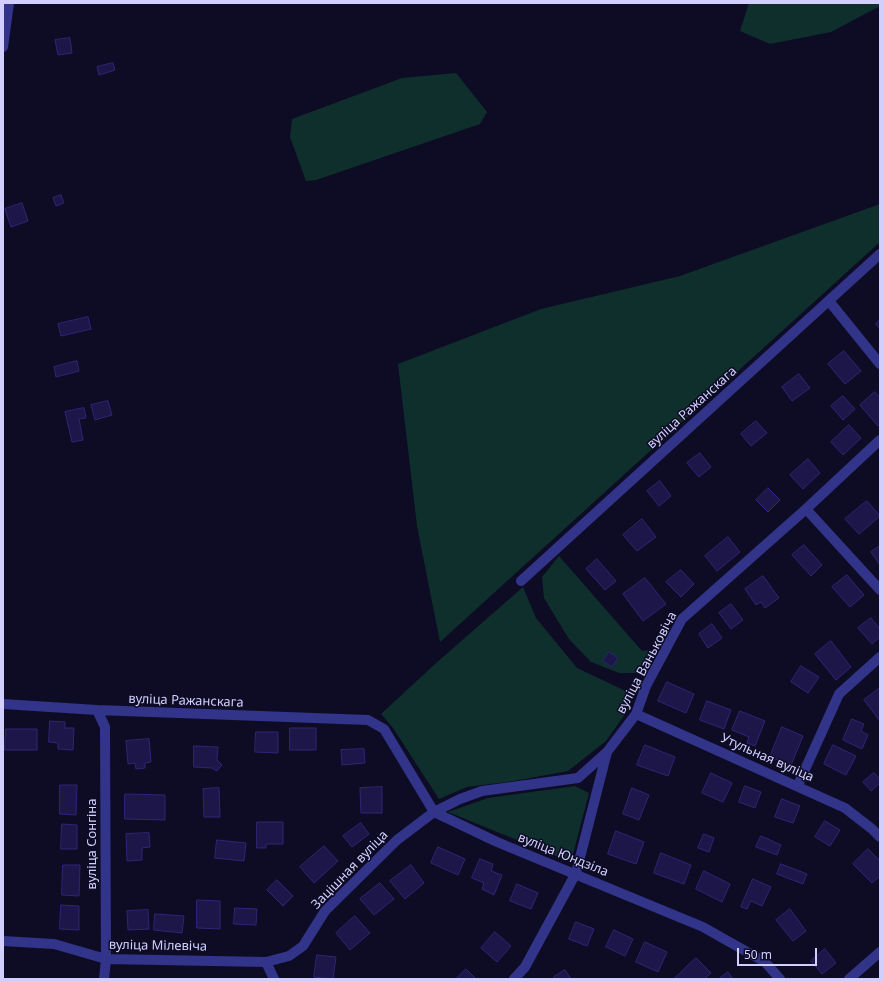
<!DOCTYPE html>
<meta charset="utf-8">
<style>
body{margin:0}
#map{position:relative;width:883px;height:982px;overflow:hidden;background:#0e0c25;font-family:"Noto Sans",sans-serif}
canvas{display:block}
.frame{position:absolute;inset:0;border:4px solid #d2cfff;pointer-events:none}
.scale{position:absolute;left:737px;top:948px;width:80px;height:18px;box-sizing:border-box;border:2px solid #d2cfff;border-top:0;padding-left:5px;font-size:12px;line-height:14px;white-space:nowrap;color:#d2cfff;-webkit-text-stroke:3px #0e0c25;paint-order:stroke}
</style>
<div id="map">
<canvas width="883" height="982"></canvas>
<div class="frame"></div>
<div class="scale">50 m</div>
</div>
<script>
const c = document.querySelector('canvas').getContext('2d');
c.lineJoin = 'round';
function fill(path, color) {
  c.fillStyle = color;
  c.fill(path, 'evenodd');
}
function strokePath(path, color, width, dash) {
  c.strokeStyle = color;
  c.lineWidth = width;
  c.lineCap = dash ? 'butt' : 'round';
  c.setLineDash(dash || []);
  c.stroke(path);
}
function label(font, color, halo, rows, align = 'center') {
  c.font = font + ' "Noto Sans",sans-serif';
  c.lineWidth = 3;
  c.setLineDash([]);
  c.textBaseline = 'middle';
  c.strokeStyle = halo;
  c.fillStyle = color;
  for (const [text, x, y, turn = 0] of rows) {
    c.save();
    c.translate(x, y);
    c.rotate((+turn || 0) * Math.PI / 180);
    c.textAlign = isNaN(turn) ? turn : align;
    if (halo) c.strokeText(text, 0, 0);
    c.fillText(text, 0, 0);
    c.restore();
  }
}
fill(new Path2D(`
 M749 3H880V6L831 32 770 44 740 31Z
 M456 73 487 112 480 124 316 180 306 181 290 137 292 119 402 78Z
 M880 204V242L440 642 417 526 398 364 541 309 680 276Z
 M559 556 642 651 653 650 646 664 638 673H619L591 662 569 639 544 598 542 577ZM609 652 618 658 612 667 603 661Z
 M523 587 536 618 577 668 630 693 631 706 606 741 568 771 514 781 467 787 439 799 393 728 381 714 435 664Z
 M575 786 589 793 571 862 448 812 488 798Z`), '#0e2f2c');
const building = new Path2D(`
 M70 38 72 53 58 55 55 40Z
 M113 63 115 70 99 75 97 67Z
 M61 195 64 203 56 206 53 198Z
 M22 203 28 221 11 227 5 209Z
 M88 317 91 329 61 336 58 324Z
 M880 320V329L876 324Z
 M844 351 861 371 845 384 828 364Z
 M77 361 79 371 56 377 54 367Z
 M799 374 810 388 792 401 782 387Z
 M875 392 880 398V424L878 426 860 405Z
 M843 396 855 409 843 420 831 406Z
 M108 401 112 415 95 420 91 405Z
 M84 408 86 418 79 419 83 440 72 442 65 412Z
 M756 421 767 433 751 446 741 434Z
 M849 425 861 438 843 455 831 442Z
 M700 453 711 467 699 477 687 463Z
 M808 459 820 473 803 489 790 475Z
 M660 481 671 496 659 506 647 491Z
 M768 488 780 500 768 512 756 500Z
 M867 501 880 516 859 534 845 519Z
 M642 519 656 537 637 551 623 535Z
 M728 537 740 552 717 571 705 556Z
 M804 545 822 565 811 576 792 555Z
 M880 546V565L871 552Z
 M597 559 616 581 605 590 586 569Z
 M681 570 694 584 681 597 666 582Z
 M847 575 864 595 850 607 832 587Z
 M763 576 779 598 765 608 761 602 756 605 745 589Z
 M645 578 666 604 643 621 623 594Z
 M731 604 743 620 731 629 719 613Z
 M871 618 880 629V637L872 644 858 628Z
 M712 624 722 638 708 648 699 634Z
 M831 641 851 667 836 680 815 654Z
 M609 652 618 658 612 667 603 661Z
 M801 666 819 677 808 693 791 682Z
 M667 682 694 694 686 713 658 701Z
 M880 688V721L864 700Z
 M707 701 731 710 724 729 700 720Z
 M740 711 765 721 755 746 747 743 749 737 732 730Z
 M852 719 864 724 861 731 868 735 862 749 843 740Z
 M50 721 65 722V728H74L73 750 58 749V743L49 742Z
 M782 727 803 736 791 765 770 757Z
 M290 728H316V750H290Z
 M6 729H37V750H5Z
 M256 732H278V753L255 752Z
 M149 739 151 762 145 763V768L136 769 135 763 128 764 126 741Z
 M645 745 675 757 668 776 637 765Z
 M833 745 856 756 846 775 824 764Z
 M194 746 218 747 217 760 222 765 217 771 212 768 194 767Z
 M364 749 365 763 342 765 341 750Z
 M711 773 732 783 723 802 702 793Z
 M874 773 880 779V783L871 791 863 782Z
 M60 785H77L76 815 60 814Z
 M745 786 761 792 755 808 739 802Z
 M382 787V813H361L360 788Z
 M219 788 220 817H204L203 789Z
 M632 788 649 795 639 820 623 814Z
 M125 794 165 795V820L125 819Z
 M782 799 800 806 793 823 775 817Z
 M825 821 840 830 830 846 815 837Z
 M257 822H283V844H266V848H257Z
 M361 823 369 834 352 847 343 836Z
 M62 824 77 825V849H61Z
 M616 831 644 842 636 864 608 854Z
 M149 833 150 847 142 848V860L127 861 126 834Z
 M704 834 714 838 709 852 698 848Z
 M761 836 781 845 777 855 756 847Z
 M217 840 246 843 244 861 215 858Z
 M324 846 338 861 314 883 300 867Z
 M438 847 465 859 458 875 431 863Z
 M868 849 880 861V876L872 883 853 864Z
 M661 853 691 865 684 884 654 873Z
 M480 859 493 864 491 871 502 875 494 895 482 889 484 883 472 878Z
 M781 864 807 874 803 884 777 874Z
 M63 865H80L79 896 62 895Z
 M411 865 424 883 405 899 390 881Z
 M704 871 730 884 722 902 696 889Z
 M753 879 771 887 762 906 751 901 747 909 741 907Z
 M277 880 293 896 283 906 267 890Z
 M380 883 394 899 374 915 360 899Z
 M517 884 538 893 531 909 510 901Z
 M197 900 220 901V929L197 928Z
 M61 905 79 906V930L60 929Z
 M235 908 257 909 256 925 234 924Z
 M790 909 806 931 793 941 776 920Z
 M148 910 149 929 128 930 127 911Z
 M155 914 184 916 182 933 154 930Z
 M355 916 370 933 350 950 336 933Z
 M576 922 594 929 587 946 569 939Z
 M614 930 633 939 625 956 606 947Z
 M495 932 511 946 497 962 481 948Z
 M645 942 667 952 658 972 636 962Z
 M825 949 836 963 822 974 811 961Z
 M317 955 336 957 333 979 314 977Z
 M696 958 711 973 704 979H674Z
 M466 969 476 979H456Z
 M565 970 571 979H555L554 977Z
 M728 972 733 979H719Z`);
fill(building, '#1d1648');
strokePath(building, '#302576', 1);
strokePath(new Path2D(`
 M3 47 9 3
 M829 301 880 364
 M806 509 880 590
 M521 581 880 254
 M3 704 97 710 368 720 384 729 434 812 497 842 703 927 765 962 780 979
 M97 710 105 727 106 959 104 979
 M636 714 845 808 872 829 880 837
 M798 785 839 694 880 657
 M3 941 54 944 106 959 266 962 289 956 303 946 325 911 397 840 434 812 460 799 482 791 578 778 607 752
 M266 962 274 979
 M514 979 525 967 576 873 607 752 636 714 646 686 682 619 806 509 880 440
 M849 979 880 952`), '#313489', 10);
label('13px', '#d2cfff', '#0e0c25', [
 ["вуліца Ражанскага",692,408,-42],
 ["вуліца Ваньковіча",647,663,-62],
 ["вуліца Ражанскага",186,701,2],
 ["Утульная вуліца",767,758,24],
 ["вуліца Сонгіна",92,844,-90],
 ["вуліца Юндзіла",563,855,22],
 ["Зацішная вуліца",350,870,-46],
 ["вуліца Мілевіча",158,946,1]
]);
</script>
